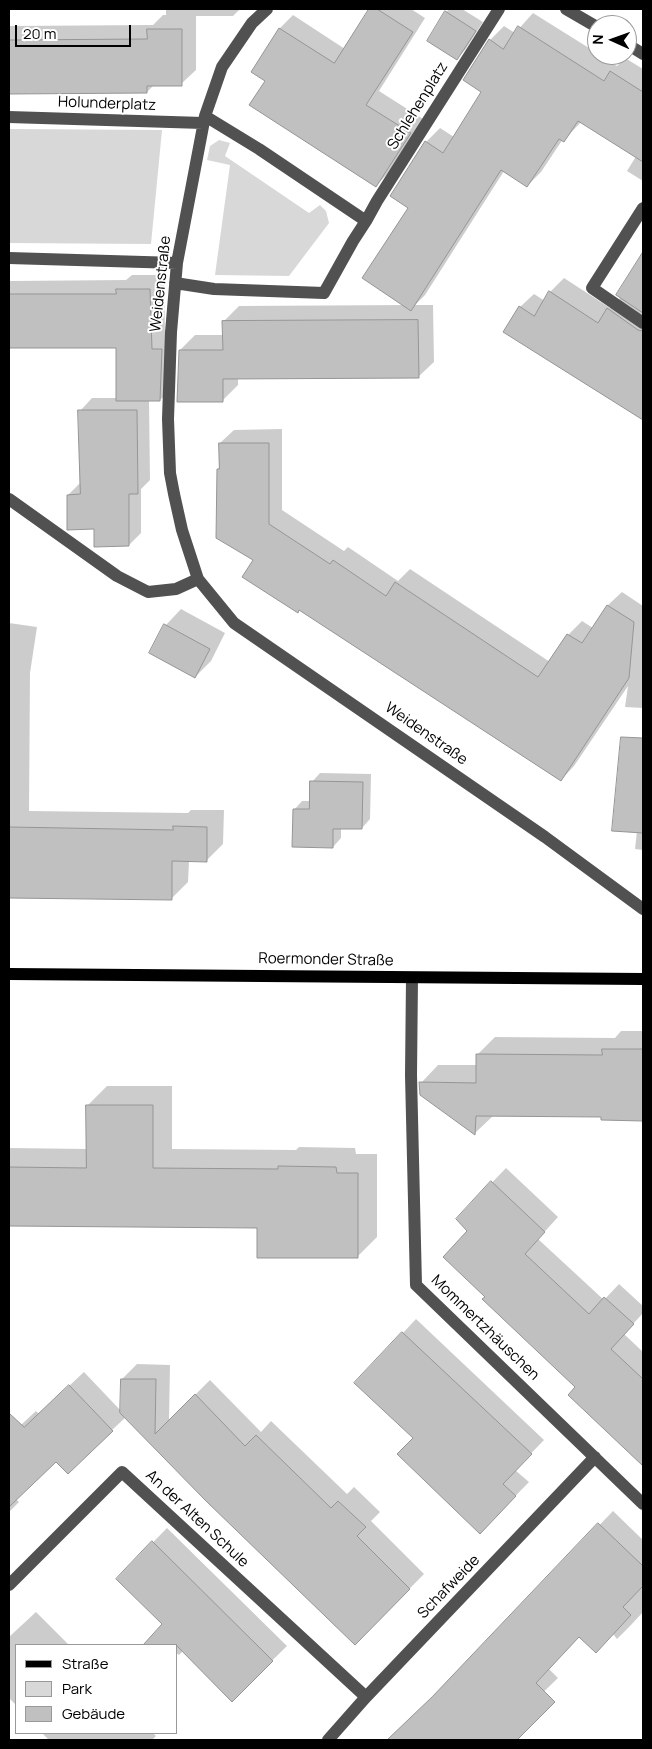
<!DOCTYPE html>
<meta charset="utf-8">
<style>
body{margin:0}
#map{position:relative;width:652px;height:1749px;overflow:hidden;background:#fff;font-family:Manrope,sans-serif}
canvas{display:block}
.frame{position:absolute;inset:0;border:10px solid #000;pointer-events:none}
.legend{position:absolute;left:15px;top:1644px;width:162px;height:90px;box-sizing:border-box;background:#fff;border:1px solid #999;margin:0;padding:6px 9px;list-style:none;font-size:15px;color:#000}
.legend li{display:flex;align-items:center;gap:10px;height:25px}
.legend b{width:25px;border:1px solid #999}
.north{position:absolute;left:587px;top:15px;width:50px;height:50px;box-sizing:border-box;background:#fff;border:1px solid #999;border-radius:50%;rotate:272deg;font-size:14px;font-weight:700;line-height:20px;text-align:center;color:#000}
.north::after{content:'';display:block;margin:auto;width:18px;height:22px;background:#000;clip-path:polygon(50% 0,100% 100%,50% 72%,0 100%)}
.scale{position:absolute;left:15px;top:25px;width:116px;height:22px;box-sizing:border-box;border:2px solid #000;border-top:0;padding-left:6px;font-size:15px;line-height:18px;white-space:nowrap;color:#000;-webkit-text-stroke:4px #fff;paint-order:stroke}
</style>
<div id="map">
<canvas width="652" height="1749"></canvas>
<div class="frame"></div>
<ul class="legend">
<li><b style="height:6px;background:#000"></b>Straße</li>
<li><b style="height:14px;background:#d8d8d8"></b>Park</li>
<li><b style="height:14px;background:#c0c0c0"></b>Gebäude</li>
</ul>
<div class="north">N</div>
<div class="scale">20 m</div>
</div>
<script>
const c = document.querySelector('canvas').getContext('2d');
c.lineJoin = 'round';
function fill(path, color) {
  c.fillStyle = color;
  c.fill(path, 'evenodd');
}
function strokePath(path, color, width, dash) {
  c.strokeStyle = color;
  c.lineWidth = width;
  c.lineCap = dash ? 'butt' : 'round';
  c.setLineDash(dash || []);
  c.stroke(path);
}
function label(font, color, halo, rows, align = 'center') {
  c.font = font + ' Manrope,sans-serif';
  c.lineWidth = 4;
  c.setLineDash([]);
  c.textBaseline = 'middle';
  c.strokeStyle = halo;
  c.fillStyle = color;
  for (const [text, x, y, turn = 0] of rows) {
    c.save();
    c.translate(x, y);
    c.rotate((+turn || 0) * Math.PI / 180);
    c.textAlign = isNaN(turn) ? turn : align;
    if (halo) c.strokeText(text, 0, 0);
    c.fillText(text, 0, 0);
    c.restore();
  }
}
fill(new Path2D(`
 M9 129 162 130 151 244 9 243Z
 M219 140 230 143 225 156 309 213 320 205 326 211 329 223 289 276 215 275 230 165 207 160 210 146Z`), '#d8d8d8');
fill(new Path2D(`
 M166 9H240L233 16H196V70L181 84 154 85 147 92H9V26L153 25 163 15H166Z
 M371 9H411L425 18 379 91 423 119 389 172 376 186 267 80 253 72 280 28 293 15 345 49Z
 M450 9H462L483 22 465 50 457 58 446 12Z
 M533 13 597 53V55L617 66 625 58 643 69V181L627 171 640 150 582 121 564 140 563 139 541 172 527 186 504 171 425 295 415 305H433L434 362 418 377 238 378V385L222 401 180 350 195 335H224V321L239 306 406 305 410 208 426 142 440 128 454 137 483 92 490 40 504 26 515 33Z
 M643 254V419L505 331 520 307 534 294 545 301 550 292 564 278 610 308 621 297 618 294Z
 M132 275H164L165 336 174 386 160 400H149L150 480 141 489V533L129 545 95 528 68 495 81 482 80 411 92 398H117V346L9 347V281L126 280Z
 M282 429V510L344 551 348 547 398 581 410 569 550 662 568 635 582 621 593 628 608 605 622 592 643 606V708L625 707 628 686 574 766 561 780 254 560 218 469 220 467V443L234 430Z
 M181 609 225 633 211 661 195 677 166 625Z
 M9 623 37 627 30 673 29 811 188 813 191 810H224L223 844 206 861H189L188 882 171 899 9 897Z
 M633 760 643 761V850L635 849 637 831Z
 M320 773 371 774 370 819 362 828 341 827V838L333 847 294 810 302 801H311L312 782Z
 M621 1031H643V1119H602V1116H493L475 1133 421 1095V1083L438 1065H477V1055L495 1037 615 1038Z
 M107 1086H172V1149L296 1150 299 1147 355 1148 356 1154H377V1237L357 1257 259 1227 9 1225V1148L87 1149 88 1105Z
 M506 1168 558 1217 538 1239 604 1300 619 1284 643 1306V1313L624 1334 643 1352V1455L486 1297 469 1231 457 1219Z
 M416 1319 544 1440 515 1470 529 1482 493 1519 415 1438 356 1383Z
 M137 1364 170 1365 169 1421 210 1380 261 1432 271 1421 347 1494 354 1487 380 1512 371 1521 424 1574 355 1644 126 1417 112 1430 56 1460 16 1499 19 1502 9 1512V1436L36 1411 39 1414 84 1372 122 1412V1379Z
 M613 1511 643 1540V1612L631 1625 617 1639 613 1634 579 1636 549 1669 558 1678 496 1738 499 1740H389L440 1691Z
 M167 1528 287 1646 232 1700 183 1651 179 1655 176 1653V1645H168L156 1633 164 1624 117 1579Z
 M36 1612 69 1645H16V1705L9 1698V1637Z
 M42 1733H153L156 1736 152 1740H49Z`), '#0003');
const building = new Path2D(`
 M369 9H377L413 32 366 105 411 133 376 187 249 105 265 81 251 72 279 28 334 63Z
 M445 11 476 31 457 60 427 41Z
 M518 26 604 81 610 71 643 92V162L578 121 564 142 559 139 527 187 501 170 411 311 362 278 408 208 390 196 425 141 443 153 481 92 463 80 489 39 503 49Z
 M147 29H182V86H147V93L9 94V40L147 39Z
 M643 252V313L616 295Z
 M116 289H150L152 349H162L160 401H116V348H9V294H116Z
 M549 291 598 323 607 308 638 330 643 331V420L503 332 519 306 534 316Z
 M418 320 419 378 223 379V402H177L179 350H223L222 321Z
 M78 410H137L138 494H129V546L94 547V529L67 530V495L80 494Z
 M219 443H269V524L330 564 333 560 386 596 395 582 538 677 567 634 582 643 607 605 634 622 629 678 561 781 299 610 298 613 242 577 253 560 216 538 217 469H219Z
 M164 624 210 649 195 678 149 653Z
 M621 737 643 738V833L612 831Z
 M310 781 363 782 362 829H333V848L292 847 293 809H309Z
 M173 826 207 827V862L172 861V900L9 898V827L173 830Z
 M602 1049H643V1121L601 1120V1117L476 1116 475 1135 420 1095 419 1082 476 1083V1054L602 1055Z
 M86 1105H153V1168L278 1169V1166L336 1167 337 1173H358V1258H257V1228L9 1226V1167L86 1168Z
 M491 1181 545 1232 525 1254 589 1314 604 1297 634 1324 611 1349 643 1379V1466L568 1395 575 1387 482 1299 485 1297 443 1257 467 1231 456 1219Z
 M402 1332 532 1454 503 1484 516 1496 480 1534 397 1454 413 1438 354 1383Z
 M121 1379H156L155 1434 195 1394 245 1446 256 1435 331 1508 338 1501 366 1527 357 1536 410 1589 355 1645 206 1501 120 1413Z
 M69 1385 113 1431 68 1474 56 1462 9 1507V1413L24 1427Z
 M598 1523 643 1566V1586L623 1607 631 1615 596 1653 579 1637 536 1683 555 1702 517 1740H387L432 1697Z
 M152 1541 273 1661 232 1702 176 1645H143L162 1624 116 1579Z`);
fill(building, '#c0c0c0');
strokePath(building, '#959595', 1);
strokePath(new Path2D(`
 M267 9 252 23 222 67 205 116 177 263 171 332 168 419 170 473 174 494 182 530 198 579 234 623 545 837 643 909
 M566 9 597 27
 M627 44 643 54
 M9 117 203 123
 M643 208 592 288 643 323
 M366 221 377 201 499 9
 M9 258 177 263
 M175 283 214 289 324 293 353 241 366 221 259 149 205 116
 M9 499 117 576 148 592 176 589 198 579
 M412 978 411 1075 416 1285 643 1504
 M9 1585 122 1472 366 1697
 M328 1740 366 1697 595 1457`), '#515151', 12);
strokePath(new Path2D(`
 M9 974 643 979`), '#000', 12);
label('15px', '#000', '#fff', [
 ["Holunderplatz",107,104,2],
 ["Schlehenplatz",418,106,-58],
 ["Weidenstraße",161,284,-84],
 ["Weidenstraße",426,734,35],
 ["Roermonder Straße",326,960,1],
 ["Mommertzhäuschen",485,1328,44],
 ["An der Alten Schule",197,1519,43],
 ["Schafweide",449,1587,-46]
]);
</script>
